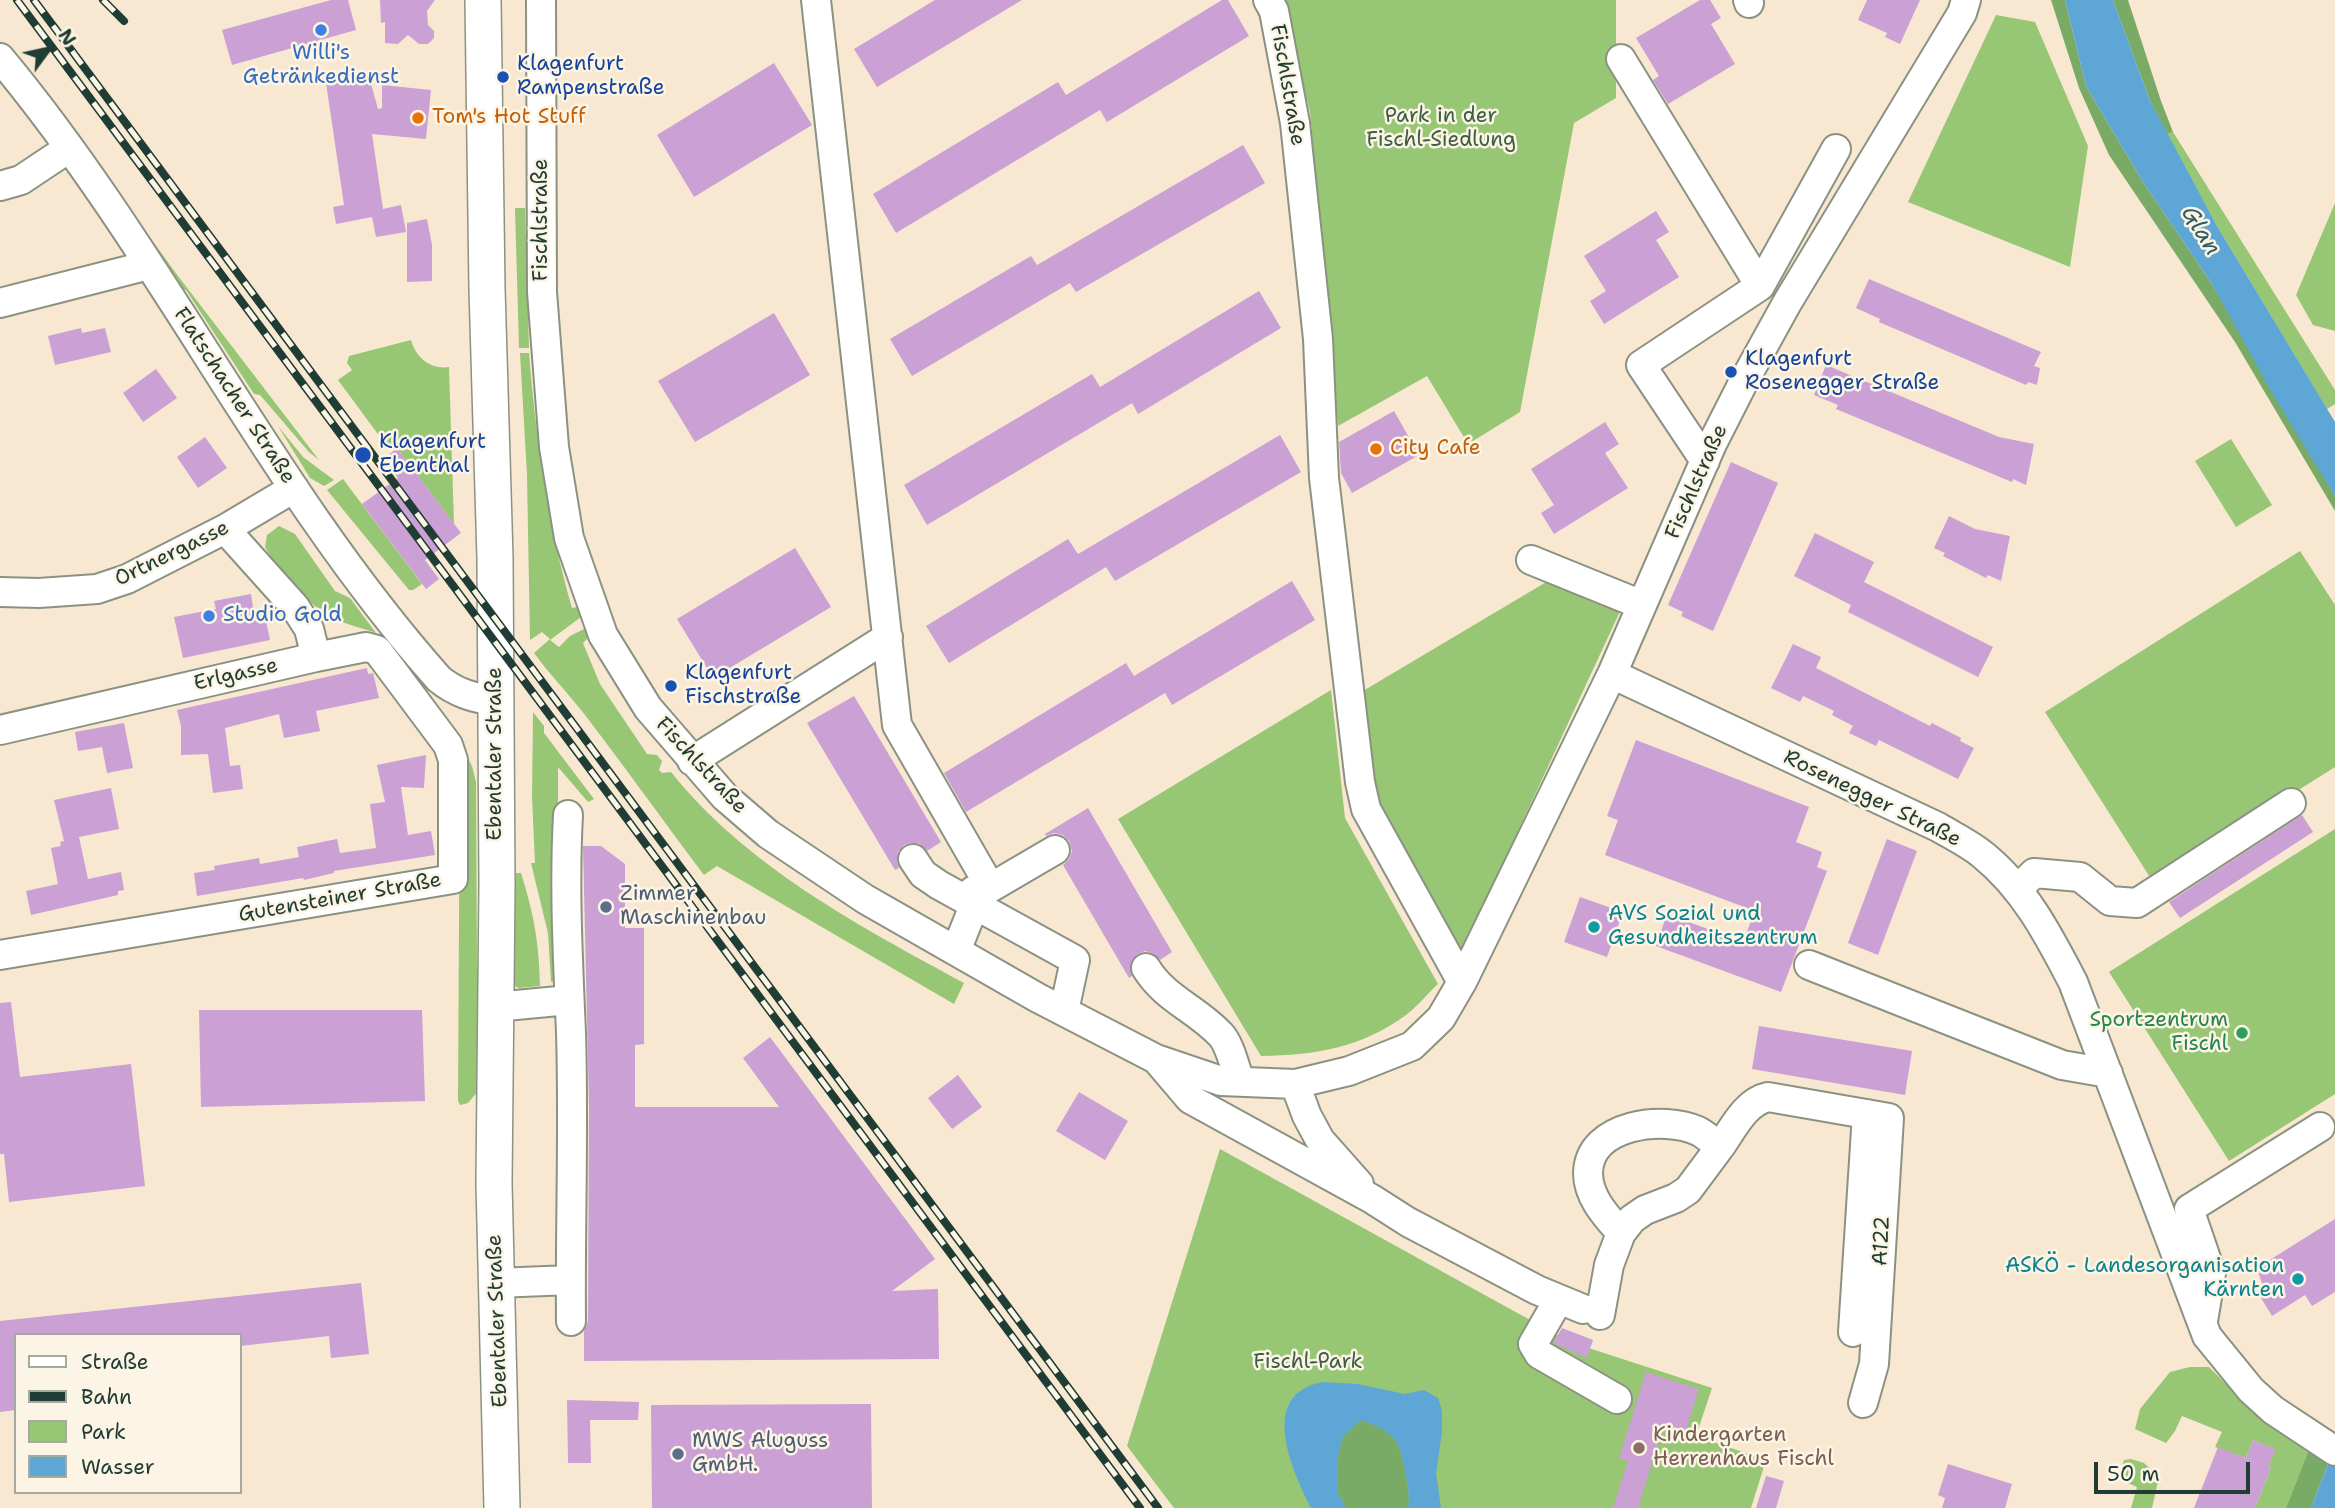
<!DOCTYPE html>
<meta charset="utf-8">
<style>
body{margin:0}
#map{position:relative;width:2335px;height:1508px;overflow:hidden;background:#f8e8d1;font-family:"Shantell Sans",sans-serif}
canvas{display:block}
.legend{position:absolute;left:14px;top:1333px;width:228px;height:161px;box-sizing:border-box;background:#fcf5e5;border:2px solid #a4ab9e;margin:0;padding:9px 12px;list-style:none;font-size:21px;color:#1f3d34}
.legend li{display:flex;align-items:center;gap:14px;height:35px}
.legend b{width:35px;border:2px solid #a4ab9e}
.north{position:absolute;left:14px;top:14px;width:70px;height:70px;-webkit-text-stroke:5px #fcf5e5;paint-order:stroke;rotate:57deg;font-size:19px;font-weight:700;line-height:28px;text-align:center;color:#1f3d34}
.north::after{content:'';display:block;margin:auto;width:24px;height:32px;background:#1f3d34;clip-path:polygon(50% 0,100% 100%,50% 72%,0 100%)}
.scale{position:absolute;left:2094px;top:1462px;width:156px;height:32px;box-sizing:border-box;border:4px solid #1f3d34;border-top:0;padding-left:9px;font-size:21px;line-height:24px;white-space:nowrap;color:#1f3d34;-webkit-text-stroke:5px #fcf5e5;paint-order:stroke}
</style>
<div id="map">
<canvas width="2335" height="1508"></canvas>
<ul class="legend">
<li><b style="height:9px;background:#fff"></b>Straße</li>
<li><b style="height:9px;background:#1f3d34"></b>Bahn</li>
<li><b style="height:19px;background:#97c674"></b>Park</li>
<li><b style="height:19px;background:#5ea6d5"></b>Wasser</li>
</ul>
<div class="north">N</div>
<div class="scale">50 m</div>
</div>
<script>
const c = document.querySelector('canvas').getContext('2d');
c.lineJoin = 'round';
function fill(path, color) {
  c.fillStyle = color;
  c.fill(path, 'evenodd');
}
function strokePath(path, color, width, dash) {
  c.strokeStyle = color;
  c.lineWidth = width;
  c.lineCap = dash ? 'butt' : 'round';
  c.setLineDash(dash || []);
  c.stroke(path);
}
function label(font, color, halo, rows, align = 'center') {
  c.font = font + ' "Shantell Sans",sans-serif';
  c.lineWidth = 5;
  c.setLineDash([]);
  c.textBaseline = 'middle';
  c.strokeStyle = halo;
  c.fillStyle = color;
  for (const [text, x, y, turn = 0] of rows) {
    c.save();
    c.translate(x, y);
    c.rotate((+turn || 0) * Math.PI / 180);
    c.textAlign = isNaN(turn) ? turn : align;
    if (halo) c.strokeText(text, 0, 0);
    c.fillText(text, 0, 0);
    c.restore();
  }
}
fill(new Path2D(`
 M1282 0H1616V98L1574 123 1520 412 1468 444 1427 376 1338 426 1310 112Z
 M1996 15 2035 22 2088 146 2070 267 1908 202Z
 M2173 132 2335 390V404L2327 409 2217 226 2167 134Z
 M105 175 175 272 319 460 309 452 260 395 254 394 186 290H178Z
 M2335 203V331L2313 325 2296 295Z
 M515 208H525L529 348H519Z
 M411 340C416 358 431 370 449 367L454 524 394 444 386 445 338 380 352 370 347 363 349 356Z
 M520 353H529C536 440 548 524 572 608L578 607 581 617 550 640 559 647 570 636 586 628 589 637 583 643 600 684 647 754 657 755 662 761 659 770 662 773 671 772C746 866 859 926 964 983L954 1004 717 866 704 875C664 822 625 767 585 715 568 693 550 675 534 653L550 639 542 632 530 640 527 475Z
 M278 426 303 457 334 480 324 486 310 478Z
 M2231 439 2272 505 2236 527 2195 461Z
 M343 479 422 584 413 590H409L327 490Z
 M279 526 295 534 335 591 350 598 376 633C359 627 339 623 324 613 305 600 276 568 265 547L267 535Z
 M2300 551 2335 605V767L2153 882 2045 712Z
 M1553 578 1623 605 1459 958 1372 805 1363 691Z
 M1331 690 1345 818 1438 984C1427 994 1418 1006 1406 1015 1360 1048 1317 1055 1261 1056L1118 819Z
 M533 712 544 726V733L594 799 588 802 558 767V979L551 982 548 933 531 863H535L532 797Z
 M460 743 472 766 476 782 477 970 480 971 479 1090 468 1103 460 1105 458 1101Z
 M2335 829V1094L2229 1161 2109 972Z
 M516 873H521C534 915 539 942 540 986L519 988 512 985Z
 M1220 1149 1570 1342 1712 1388 1696 1436 1766 1460 1751 1508H1174L1127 1446Z
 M2190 1367H2209L2240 1398 2309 1449 2286 1508H2255L2271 1468 2268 1467 2275 1449 2253 1440 2246 1458 2215 1447 2222 1432 2182 1416 2175 1431 2166 1443 2135 1429 2140 1409 2170 1372Z
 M2131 1459 2144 1463 2159 1477 2152 1508H2131L2137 1487 2119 1479 2124 1460Z`), '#97c674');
fill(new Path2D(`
 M2051 0H2065L2086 86 2143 182 2212 284 2335 496V511L2235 342 2109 155 2079 88Z
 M2113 0H2128L2161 101 2173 132 2167 134 2150 101Z
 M1361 1420C1397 1433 1399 1439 1406 1475 1408 1487 1410 1496 1408 1508H1346L1337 1491 1338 1457 1343 1436Z
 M2309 1449 2329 1462 2311 1508H2286Z`), '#79ab66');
fill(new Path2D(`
 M2065 0H2113L2150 101 2217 226 2335 422V496L2272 393 2212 284 2143 182 2086 86Z
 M1323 1382 1357 1384 1405 1394 1424 1390 1438 1398 1442 1411V1432L1436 1473 1441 1508H1408C1410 1496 1408 1487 1406 1475 1399 1440 1397 1433 1361 1420L1343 1436 1338 1457 1337 1491 1346 1508H1311C1292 1470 1257 1394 1323 1382Z
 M2335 1436V1508H2311L2329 1462Z`), '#5ea6d5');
fill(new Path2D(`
 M331 0H348L356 30 232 65 222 30Z
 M380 0H435L427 11 428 25 434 31V38L428 44H419L408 35 398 44 385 43V22L381 23Z
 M935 0H1022L877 87 854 49Z
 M1222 0H1228L1249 36 1107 122 1100 110 896 233 873 194 1058 82 1066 95Z
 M1700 0H1710L1721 18 1711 24 1735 64 1668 104 1653 80 1659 76 1636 38Z
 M1867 0H1920L1900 44 1885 37 1887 33 1858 20Z
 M774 63 812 125 694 197 657 135Z
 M363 71 365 83 371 84 378 109 382 108V85L431 90 426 139 372 134 383 209 401 205 406 232 376 237 372 217 336 224 333 207 344 205 325 76Z
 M1243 145 1265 183 1076 292 1070 283 912 376 890 339 1031 256 1037 265Z
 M1656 211 1669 232 1656 240 1679 277 1604 324 1590 301 1606 291 1584 256Z
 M427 219 432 245V281L407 282V223Z
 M1869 279 2041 352 2034 366 2040 368 2037 385 2028 382 2026 385 1879 322 1880 319 1856 308Z
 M1259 291 1281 328 1138 414 1132 403 927 525 904 485 1092 374 1100 387Z
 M774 313 810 375 695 442 658 381Z
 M81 328 82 333 105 328 111 352 55 365 48 336Z
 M1826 365 1999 437 2034 444 2026 485 2013 479 2012 482 1836 409 1838 405 1814 395Z
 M156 369 177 398 143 422 123 393Z
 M1394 411 1419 455 1352 493 1341 473 1339 442Z
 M1605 422 1619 444 1605 453 1628 488 1554 534 1541 513 1554 505 1531 469Z
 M1280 435 1301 472 1115 581 1106 567 949 663 926 626 1068 539 1078 554Z
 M205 437 227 468 198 488 177 457Z
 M397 448 461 533 425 560 439 579 426 589 362 504 398 478 384 459Z
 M1731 462 1778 483 1713 631 1681 616 1683 612 1668 605Z
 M1949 516 1975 529 2010 536 2001 581 1988 575 1986 578 1943 556 1945 553 1934 548Z
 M1815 533 1874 562 1864 582 1993 647 1978 677 1848 612 1851 605 1794 576Z
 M795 548 831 607 713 678 677 619Z
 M1292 581 1315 620 1172 705 1165 693 966 812 944 773 1126 663 1134 676Z
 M251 594 254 614 264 611 270 640 183 658 174 617 216 609 214 601Z
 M1793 644 1821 657 1816 668 1930 726 1932 723 1961 738 1960 741 1974 748 1958 779 1879 740 1876 746 1849 733 1853 726 1832 715 1834 711 1803 696 1800 702 1771 688Z
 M367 668 368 674 373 673 379 698 316 711 320 731 284 738 279 714 225 728 230 766 240 765 243 789 213 793 208 754 181 755V726L177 710Z
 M854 696 941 842 927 851 920 844 911 843 904 845 898 852 897 861 899 868 895 870 807 723Z
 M124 723 133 768 107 773 102 747 78 751 75 732Z
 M1636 740 1809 807 1796 842 1822 852 1817 867 1827 871 1781 992 1656 946 1667 914 1743 942 1755 911 1605 855 1618 820 1607 816Z
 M426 755 424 788 401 787 408 835 431 831 435 855 334 871V873L304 880 303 878 197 896 194 873 215 870 214 866 259 858 260 864 299 857 297 847 337 839 340 853 376 848 370 804 385 802 377 765Z
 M111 788 119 829 79 837 88 879 121 872 124 890 118 891V895L31 915 26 891 58 884 51 848 61 846 60 842 64 841 54 800Z
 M1088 808 1172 952 1160 960 1152 953 1145 951 1137 954 1131 962 1132 976 1129 978 1063 865 1069 859 1072 851 1069 841 1063 835 1054 833 1046 836 1045 834Z
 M2302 815 2313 832 2180 918 2169 902Z
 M1887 839 1917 851 1878 955 1848 943Z
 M583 846H601L625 864V928H644V1044L635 1045V1107H779L743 1058 770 1037 935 1259 892 1291 938 1289 939 1359 584 1361V1331L588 1321 589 1105Z
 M1580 897 1623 912 1607 957 1564 942Z
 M11 1002 20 1077 131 1064 145 1186 9 1202 4 1154H0V1003Z
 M199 1010H422L425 1101 201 1107Z
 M1759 1026 1912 1051 1905 1095 1752 1069Z
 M958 1075 982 1107 952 1129 928 1098Z
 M1079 1092 1128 1121 1105 1160 1056 1131Z
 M2335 1219V1292L2312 1306 2305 1295 2272 1316 2258 1293 2264 1290 2257 1268Z
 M361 1283 369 1354 331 1358 329 1336 240 1346V1335H16V1410L0 1412V1321Z
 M1562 1328 1593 1340 1587 1358 1553 1343Z
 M1646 1372 1699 1389 1684 1437 1662 1430 1638 1508H1613L1628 1461 1619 1458Z
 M567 1400 639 1402 638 1420H590L591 1463H568Z
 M871 1404 872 1508H652L651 1405Z
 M2253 1440 2276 1449 2268 1467 2271 1468 2255 1508H2194L2218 1447 2246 1458Z
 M1948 1464 2012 1484 2005 1508H1942L1945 1498 1938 1495Z
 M1766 1476 1784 1481 1776 1508H1756Z`), '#caa0d5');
const minor = new Path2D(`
 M541 0 542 292 554 447 569 538 603 635 648 708 725 797 768 834 865 899 1038 998 1156 1059 1221 1081 1295 1084 1349 1071 1412 1046 1441 1018 1462 982 1612 674 1712 444 1744 381 1787 303 1962 13 1966 0
 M816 0 897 725 985 878 956 951
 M1268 0 1274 11 1295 123 1318 339 1324 478 1360 782 1366 809 1462 982
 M1748 0 1749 3
 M0 58C163 254 270 489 439 679 456 693 474 698 495 701
 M1621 59 1760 286
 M0 186 21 180 69 148
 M0 303 149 265
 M1705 461 1641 365 1760 286 1836 149
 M1531 560 1642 605
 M0 592 39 593 97 589 127 579 225 529 294 488
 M1612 674 1938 827C1953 836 1970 844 1983 855 2025 889 2049 936 2073 982L2207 1336 2251 1390 2273 1410 2335 1451
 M0 730 316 657 309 629 295 607 225 529
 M692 761 888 637
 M568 815C564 888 568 961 571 1033 574 1129 570 1225 571 1321
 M913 859 923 874 939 885 1075 960 1064 1011
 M2018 889 2034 873 2080 877 2110 901 2137 903 2291 803
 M973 891 978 895 1055 850
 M0 955 453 879V760L448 745 377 650 366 647 316 657
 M1809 965 2062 1065 2108 1073
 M1146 968C1165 999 1197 1009 1221 1035 1230 1045 1235 1068 1240 1081
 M495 1007 569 1000
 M1156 1059 1190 1099 1372 1199 1408 1222 1537 1290 1583 1309
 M1295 1084 1307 1116 1320 1140 1359 1184
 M1621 1233 1632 1219 1645 1210 1676 1198 1688 1190 1720 1147
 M496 1283 571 1280
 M1559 1299 1533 1344 1539 1354 1617 1399
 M1600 1315 1609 1265 1621 1233C1606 1216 1588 1197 1588 1173 1589 1124 1664 1115 1698 1131 1706 1135 1713 1142 1720 1147 1733 1129 1745 1102 1768 1097L1889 1118 1874 1364 1863 1403
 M2203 1321 2211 1273 2189 1209 2320 1127
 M1853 1332 1867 1114`);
const major = new Path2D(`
 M483 0 487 289 495 558 497 885 494 1183 502 1508`);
strokePath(minor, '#8c9282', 32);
strokePath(major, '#8c9282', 38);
strokePath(minor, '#fff', 28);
strokePath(major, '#fff', 35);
const rail = new Path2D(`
 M17 0 1140 1508
 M34 0 1158 1508
 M103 0 124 21`);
strokePath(rail, '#1f3d34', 8);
strokePath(rail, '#fcf5e5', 5, [16]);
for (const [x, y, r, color] of [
 [321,30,7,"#3f7fe0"],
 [503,77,7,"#1a4fb4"],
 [418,118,7,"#e8710a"],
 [1731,372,7,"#1a4fb4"],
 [1376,449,7,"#e8710a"],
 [363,455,9,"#1a4fb4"],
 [209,616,7,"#3f7fe0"],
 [671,686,7,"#1a4fb4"],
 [606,907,7,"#5c6f8a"],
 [1594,927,7,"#0f9aa8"],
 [2242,1033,7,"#2e9e5b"],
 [2298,1279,7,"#0f9aa8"],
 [1639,1448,7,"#8d6e63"],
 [678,1454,7,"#5c6f8a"]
]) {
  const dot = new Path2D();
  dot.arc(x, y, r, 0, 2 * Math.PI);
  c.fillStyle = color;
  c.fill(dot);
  strokePath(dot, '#fcf5e5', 2.5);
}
label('21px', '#366cbe', '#fcf5e5', [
 ["Willi's",321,54],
 ["Getränkedienst",321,78],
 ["Studio Gold",223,616,"left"]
]);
label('21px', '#164399', '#fcf5e5', [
 ["Klagenfurt",517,65],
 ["Rampenstraße",517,89],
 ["Klagenfurt",1745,360],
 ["Rosenegger Straße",1745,384],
 ["Klagenfurt",379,443],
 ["Ebenthal",379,467],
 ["Klagenfurt",685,674],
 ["Fischstraße",685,698]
], 'left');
label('21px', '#1f3d34', '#fcf5e5', [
 ["Fischlstraße",1287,85,80],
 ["Fischlstraße",542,220,-90],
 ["Flatschacher Straße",234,396,57],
 ["Fischlstraße",1697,482,-66],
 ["Ortnergasse",172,554,-26],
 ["Erlgasse",236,675,-13],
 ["Ebentaler Straße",496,754,-90],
 ["Fischlstraße",701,766,47],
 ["Rosenegger Straße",1872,799,26],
 ["Gutensteiner Straße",340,898,-10],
 ["A122",1882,1241,-87],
 ["Ebentaler Straße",498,1321,-92]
]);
label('21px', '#3d5f44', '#fcf5e5', [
 ["Park in der",1441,117],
 ["Fischl-Siedlung",1441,141],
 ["Fischl-Park",1308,1363]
]);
label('21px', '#c56008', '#fcf5e5', [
 ["Tom's Hot Stuff",432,118],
 ["City Cafe",1390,449]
], 'left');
label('21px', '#4e5e75', '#fcf5e5', [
 ["Zimmer",620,895],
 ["Maschinenbau",620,919],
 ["MWS Aluguss",692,1442],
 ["GmbH.",692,1466]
], 'left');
label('21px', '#0d838f', '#fcf5e5', [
 ["AVS Sozial und",1608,915],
 ["Gesundheitszentrum",1608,939],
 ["ASKÖ - Landesorganisation",2284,1267,"right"],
 ["Kärnten",2284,1291,"right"]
], 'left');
label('21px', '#27864d', '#fcf5e5', [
 ["Sportzentrum",2228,1021],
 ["Fischl",2228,1045]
], 'right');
label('21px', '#785e54', '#fcf5e5', [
 ["Kindergarten",1653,1436],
 ["Herrenhaus Fischl",1653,1460]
], 'left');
label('italic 23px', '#325c64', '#fcf5e5', [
 ["Glan",2200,231,58]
]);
</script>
